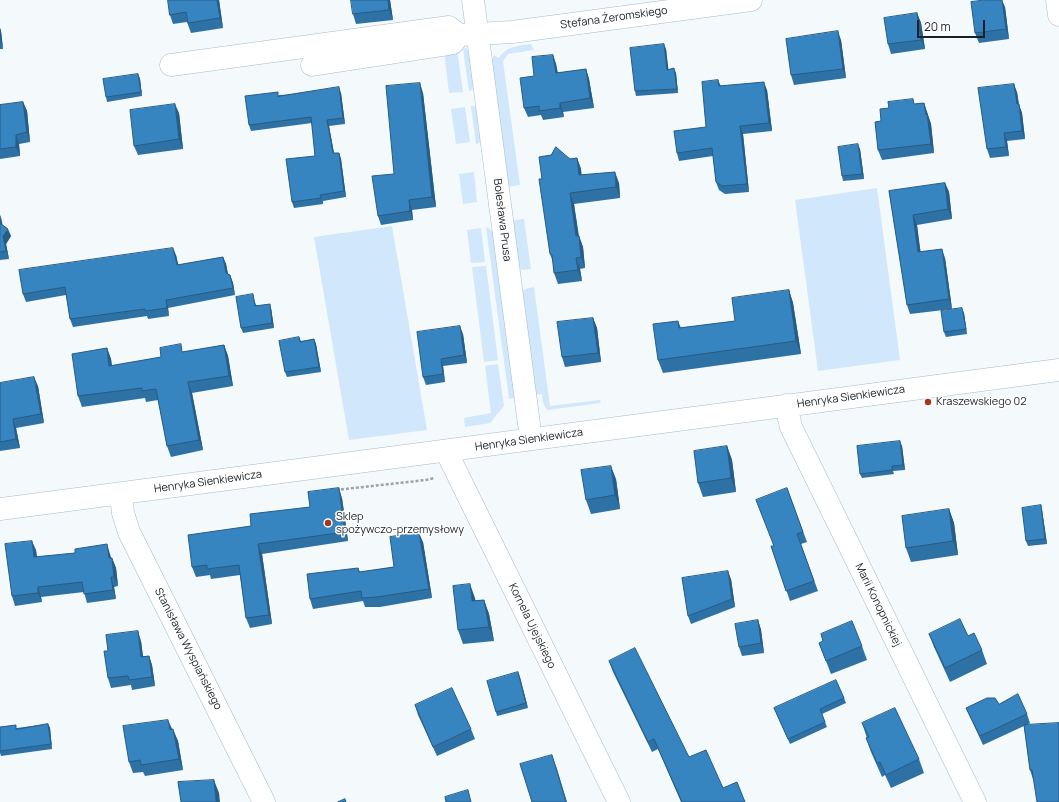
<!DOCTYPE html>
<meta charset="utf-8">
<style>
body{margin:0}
#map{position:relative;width:1059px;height:802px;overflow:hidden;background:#f4f9fc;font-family:Manrope,sans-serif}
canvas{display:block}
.scale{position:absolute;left:917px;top:20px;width:68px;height:18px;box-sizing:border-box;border:2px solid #192027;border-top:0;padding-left:5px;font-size:12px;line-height:14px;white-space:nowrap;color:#192027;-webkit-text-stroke:3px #fff;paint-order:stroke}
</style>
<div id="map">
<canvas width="1059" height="802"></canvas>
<div class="scale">20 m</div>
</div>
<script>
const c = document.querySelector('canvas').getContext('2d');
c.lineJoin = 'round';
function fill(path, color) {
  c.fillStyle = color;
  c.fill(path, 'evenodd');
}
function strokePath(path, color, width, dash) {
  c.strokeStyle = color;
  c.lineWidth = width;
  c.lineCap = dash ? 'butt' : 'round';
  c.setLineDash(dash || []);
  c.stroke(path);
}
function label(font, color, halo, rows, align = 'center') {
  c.font = font + ' Manrope,sans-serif';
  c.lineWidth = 3;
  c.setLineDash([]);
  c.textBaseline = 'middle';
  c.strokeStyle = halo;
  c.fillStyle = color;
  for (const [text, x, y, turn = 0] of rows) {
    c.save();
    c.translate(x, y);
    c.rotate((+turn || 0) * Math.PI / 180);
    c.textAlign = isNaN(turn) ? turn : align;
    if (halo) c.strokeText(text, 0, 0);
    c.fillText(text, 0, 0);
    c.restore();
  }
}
fill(new Path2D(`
 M531 44 534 50 508 54 503 61 520 185 507 187 491 63 494 55 499 58C506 46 518 46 531 44Z
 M466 48 470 52 475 86 472 90 469 91 463 49Z
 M457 49 463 92 449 93 444 51Z
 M471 106H474L478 109 482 139 479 143 476 144Z
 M465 107 470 142 456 144 451 109Z
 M474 172 477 202 463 204 459 174Z
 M877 188 900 360 818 371 795 200Z
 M524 219 531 269 522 270 517 267 511 225 515 220Z
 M392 226 427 430 349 440 314 237Z
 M486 227 493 231 515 398 509 399Z
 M481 228 485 262 471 263 467 230Z
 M486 266 498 360 484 362 472 267Z
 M534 287 550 406 600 400 601 403 547 410 543 403 542 394 534 395 520 294 525 289Z
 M498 364 504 406 490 423 465 427 464 418 491 413 485 366Z`), '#d1e7fb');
const minor = new Path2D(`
 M473 0 531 439
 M1057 0 1059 15
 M171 65 449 27 459 35
 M312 65 443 45 453 43 459 35 512 32 751 0
 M786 405 791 427 975 802
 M446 451 619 802
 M121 494 123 513 129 532 264 802
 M0 509 1059 370`);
strokePath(minor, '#a6bacc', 23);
strokePath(new Path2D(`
 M336 490 426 480 434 478`), '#9da3a8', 2.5, [3, 2]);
strokePath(minor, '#fff', 22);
fill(new Path2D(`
 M168 0H219L223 28 191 33 187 22 173 24 170 15Z
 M390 0 393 20 356 24 353 14Z
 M1005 7 1009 39 979 43 975 33Z
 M917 13 921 23 925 49 891 54 888 44Z
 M0 28 1 31 3 49H0Z
 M841 40 846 78 794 85 791 75Z
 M666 49 668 69 676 73 678 93 636 96 635 91Z
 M553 55 556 64 558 73 586 69 589 79 594 108 563 112 564 117 543 120 541 115 528 117 524 108Z
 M138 74 140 79 142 96 107 102 106 97Z
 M718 80 721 86 767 90 772 131 743 134 749 192 725 194 719 190 716 182 713 156 679 161 677 153 706 127Z
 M1017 92 1019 105 1022 113 1025 139 1007 141 1009 156 990 158 987 149Z
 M341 93 345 124 329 126 334 153H339L341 159 346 197 323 201V204L294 208 292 202 315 156 312 123 251 131 249 125 279 95Z
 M423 93 436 207 412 210 413 220 381 225 378 216 394 174Z
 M23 102 27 111 30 142 19 144 20 156 0 159V105Z
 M924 103 931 124 934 153 882 160 878 150 881 121 889 108Z
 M179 113 183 149 138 155 134 146Z
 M860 149 864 179 843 181 842 176Z
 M577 158 581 169V175L619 183 620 198 574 204 579 236 583 247 585 268 580 269 582 281 558 284 554 273 553 262 550 254 542 179 570 159Z
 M945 183 949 192 952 219 917 225 920 252 945 258 952 309 910 314 907 305 889 191Z
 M0 215 2 225 11 236 6 244 9 259 0 260Z
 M176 255 178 265 223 257 226 264 228 274 230 275 233 283 235 295 168 308 169 316 148 319 147 316 73 327 70 319 66 295 26 302 23 294Z
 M789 290 793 303 801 354 663 373 658 360 678 321 681 328 735 321Z
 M254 299 256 305 271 308 274 328 243 333 241 328Z
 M964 313 967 334 946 337 944 332Z
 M593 318 597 328 601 362 565 367 562 357Z
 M463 334 467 363 443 366 445 382 426 385 423 377Z
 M299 337 301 341 314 339 316 344 321 372 287 377 285 372Z
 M224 345 228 356 233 386 192 393 203 450 171 457 167 446 158 400 146 402 145 398 82 407 78 396 107 348 111 359 112 366 161 357 184 352Z
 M0 383 38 386 44 423 16 428 20 448 0 451Z
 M727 446 732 460 736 492 703 497 698 483Z
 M902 446 905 470 893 471 894 474 862 478 860 474Z
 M616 479 620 509 591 514 586 500Z
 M787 488 807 542 801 544 818 591 790 601 771 546H774Z
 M342 498 348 541 262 554 272 624 250 628 246 618 240 575 211 579 210 575 196 577 192 567 251 526Z
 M1041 505 1042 510 1047 544 1028 546 1026 541Z
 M949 509 954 523 958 555 911 562 906 548Z
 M423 542 432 598 380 607H365L363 601 313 609 310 599 358 568 360 572 394 567Z
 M36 550 37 557 110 554 111 558H112L116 568 118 586 114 587 116 599 87 603 84 592 41 597 42 602 15 606 12 596Z
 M731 579 735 607 691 624 688 616Z
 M475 598V601L484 600 489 614 494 641 463 644 458 630Z
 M758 620 761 630 764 653 742 656 739 647Z
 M929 634 968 636 982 650 987 664 950 682 934 647Z
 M141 641 143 656H149L152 665 155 686 132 690 131 685 111 688 108 678V651Z
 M819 643 862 646 867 660 831 674Z
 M609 661 689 757 723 788 745 802H681L658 749 652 752 613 672Z
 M518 672 528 708 497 716 496 712Z
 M844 698 846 703 822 714 827 727 790 744 774 708Z
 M999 704 1027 714 1030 723 1027 725 1034 779H1033L1030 770 1024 726 983 745 970 717 966 708Z
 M415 705 471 729 475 739 437 756 418 715Z
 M862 723 919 759 924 773 891 788 885 775 882 777 871 752 866 738H867Z
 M48 724 50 728 52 749 1 756 0 753V727L17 728Z
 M172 729 178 741 183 770 145 776 143 772 133 773 129 762Z`), '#2e72a5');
fill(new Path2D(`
 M217 0H219L223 28 220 18Z
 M388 0H390L393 20 389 10Z
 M1002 0 1005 7 1009 39 1006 29Z
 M917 13 921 23 925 49 921 40Z
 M0 28 1 31 3 49 0 39Z
 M838 31 841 40 846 78 843 69Z
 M664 44 666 49 669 74 667 70Z
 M553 55 556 64 559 83 556 73Z
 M674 68 676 73 678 93 677 89Z
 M586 69 589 79 594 108 590 98Z
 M138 74 140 79 142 96 141 92Z
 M764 82 767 90 772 131 769 123Z
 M420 83 423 93 436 207 432 197Z
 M1014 84 1017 92 1019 105 1022 113 1025 139 1022 131 1017 104Z
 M339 87 341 93 345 124 343 118Z
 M23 102 27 111 30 142 27 132Z
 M560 103 563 112 564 117 560 108Z
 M924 103 931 124 934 153 931 144Z
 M175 104 179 113 183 149 179 139Z
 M327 120 329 126 335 159 333 153Z
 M740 126 743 134 749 192 747 184Z
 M1004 133 1007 141 1009 156 1006 147Z
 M16 135 19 144 20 156 16 147Z
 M858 144 860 149 864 179 862 174Z
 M339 153 341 159 346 197 344 191Z
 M577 158 581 169 583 186 579 175Z
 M615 172 619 183 620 198 616 187Z
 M945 183 949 192 952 219 948 209Z
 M570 193 574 204 580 247 576 236Z
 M409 200 412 210 413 220 410 211Z
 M0 215 1 217 4 232 1 224Z
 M913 215 917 225 922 262 918 252Z
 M8 229 11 236 6 244 9 259 6 251 3 236Z
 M579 236 583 247 585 268 581 257Z
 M173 248 176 255 180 272 177 265Z
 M942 249 945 258 952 309 949 299Z
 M223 257 226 264 229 280 226 273Z
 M576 258 580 269 582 281 578 270Z
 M230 275 233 283 235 295 233 288Z
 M789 290 793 303 801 354 796 341Z
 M166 300 168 308 169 316 167 308Z
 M270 304 271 308 274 328 272 323Z
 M962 308 964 313 967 334 966 329Z
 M593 318 597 328 601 362 598 353Z
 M460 326 463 334 467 363 464 355Z
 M314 339 316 344 321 372 319 367Z
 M224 345 228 356 233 386 229 376Z
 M107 348 111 359 113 377 109 366Z
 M441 359 443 366 445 382 443 374Z
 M34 377 38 386 44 423 41 414Z
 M188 382 192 393 203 450 199 440Z
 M13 419 16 428 20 448 16 439Z
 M900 441 902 446 905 470 903 465Z
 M727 446 732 460 736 492 731 478Z
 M611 466 616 479 620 509 615 495Z
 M339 488 342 498 348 541 345 532Z
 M1041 505 1042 510 1047 544 1045 539Z
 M949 509 954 523 958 555 953 541Z
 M419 533 423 542 432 598 429 589Z
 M32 541 36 550 38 567 34 557Z
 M107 544 110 554 112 568 109 558Z
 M258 544 262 554 272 624 269 615Z
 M112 558 116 568 118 586 114 577Z
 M728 571 731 579 735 607 732 599Z
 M111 577 114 587 116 599 113 590Z
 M470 584 475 598 477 615 472 601Z
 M38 587 41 597 42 602 38 593Z
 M484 600 489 614 494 641 489 627Z
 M758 620 761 630 764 653 761 643Z
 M138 631 141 641 144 666 141 657Z
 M149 656 152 665 155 686 152 677Z
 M518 672 520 677 528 708 526 703Z
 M168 720 173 731 170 730Z
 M48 724 50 728 52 749 51 744Z
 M173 729 178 741 183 770 179 759Z
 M552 755 557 769 567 802H566Z
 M214 780 219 793 220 802H216Z`), '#265c86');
const building = new Path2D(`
 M168 0H217L220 18 188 23 186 12 170 15Z
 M351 0H388L389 10 353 14Z
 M985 0H1002L1006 29 975 33 971 2Z
 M917 13 921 40 888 44 884 18Z
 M838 31 843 69 791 75 786 39Z
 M664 44 667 70 674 68 677 89 635 91 630 48Z
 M553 55 556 73 586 69 590 98 560 103V108L539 111V106L524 108 520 78 534 76 532 57Z
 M138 74 141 92 106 97 103 79Z
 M718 80 719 86 764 82 769 123 740 126 747 184 722 186 716 182 712 148 677 153 674 131 706 127 702 82Z
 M420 83 432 197 409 200 410 211 378 216 372 176 394 174 386 86Z
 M1014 84 1017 104H1019L1022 131 1004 133 1006 147 987 149 978 88Z
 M339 87 343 118 327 120 333 153H339L344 191 320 195 321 198 292 202 286 159 315 156 311 117 249 125 245 96 278 92V96Z
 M913 99 914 104 924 103 926 115 927 114 931 144 878 150 875 122 881 121 880 109 889 108 888 102Z
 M23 102 27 132 16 135V147L0 149V105Z
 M175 104 179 139 134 146 130 110Z
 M858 144 862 174 842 176 838 147Z
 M556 147 570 159 577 158 579 175 615 172 616 187 570 193 576 236H579L581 257 576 258 578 270 554 273 552 255 550 254 539 179H542L539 157 551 155Z
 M945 183 948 209 913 215 918 252 942 249 949 299 907 305 889 191Z
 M0 219 1 224 8 229 3 236 6 251 0 252Z
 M173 248 177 265 223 257 226 273 230 275 233 288 166 300 167 308 145 311V309L70 319 65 287 23 294 19 270Z
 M789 290 796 341 658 360 653 324 678 321 679 328 735 321 732 298Z
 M253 294 255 306 270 304 272 323 241 328 236 297Z
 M962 308 966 329 944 332 941 311Z
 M593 318 598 353 562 357 557 322Z
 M460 326 464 355 441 359 443 374 423 377 417 332Z
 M299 337 300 342 314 339 319 367 285 372 279 341Z
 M181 344 182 352 224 345 229 376 188 382 199 440 167 446 156 389 142 391V388L78 396 72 354 107 348 109 366 161 357 160 348Z
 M34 377 41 414 13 419 16 439 0 442V383Z
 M900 441 903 465 892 466V470L860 474 857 446Z
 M727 446 731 478 698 483 694 451Z
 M611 466 615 495 586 500 581 470Z
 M339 488 345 532 258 544 269 615 246 618 239 565 207 569V565L192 567 188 535 251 526 250 514 310 507 308 492Z
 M787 488 803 532 797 534 814 581 786 591 771 546H774L756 500Z
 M1041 505 1045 539 1026 541 1022 508Z
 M949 509 953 541 906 548 902 516Z
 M419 533 429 589 377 597 362 598 361 591 310 599 307 574 358 568 359 572 394 567 390 537Z
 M32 541 34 557 75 553V549L107 544 109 558H112L114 577H111L113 590 84 594 82 582 38 587V593L12 596 5 544Z
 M728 571 732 599 688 616 682 578Z
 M470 584 472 601 484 600 489 627 458 630 453 586Z
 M960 619 968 636 974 633 982 650 945 668 929 634Z
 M758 620 761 643 739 647 735 624Z
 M852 621 862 646 826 661 819 643 823 641 821 634Z
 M138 631 141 657 149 656 152 677 129 680 128 676 108 678 104 651H108L106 635Z
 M635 648 689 757 706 750 723 788 737 782 745 802H682L654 739 648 742 609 661Z
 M518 672 526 703 496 712 487 681Z
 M836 680 844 698 820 709 825 722 788 739 774 708Z
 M452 688 471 729 433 747 415 705Z
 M1018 694 1027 714 980 736 966 708 987 698H995L999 704Z
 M895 708 919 759 886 775 880 762 877 763 866 738 869 737 862 723Z
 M168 720 170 730 173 729 179 759 141 765 140 760 129 762 123 726Z
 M1059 723V802H1037L1032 770H1030L1024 725Z
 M48 724 51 744 0 751V727L16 725V729Z
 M552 755 566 802H532L520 764Z
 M214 780 216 802H181L178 782Z
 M468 790 471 802H446L445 797Z
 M345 799 346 802H338Z`);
fill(building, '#3684c0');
strokePath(building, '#265c86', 1);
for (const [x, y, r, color] of [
 [928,402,4,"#a2391f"],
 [328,523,4,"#a2391f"]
]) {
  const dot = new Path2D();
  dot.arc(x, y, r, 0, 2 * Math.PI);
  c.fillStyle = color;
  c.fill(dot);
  strokePath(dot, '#fff', 1.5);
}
label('11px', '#192027', '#fff', [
 ["Stefana Żeromskiego",614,18,-8],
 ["Bolesława Prusa",502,220,83],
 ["Henryka Sienkiewicza",851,397,-8],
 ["Henryka Sienkiewicza",529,440,-8],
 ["Henryka Sienkiewicza",208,482,-8],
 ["Marii Konopnickiej",878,605,64],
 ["Kornela Ujejskiego",532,626,64],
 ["Stanisława Wyspiańskiego",188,649,63]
]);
label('11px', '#192027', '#fff', [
 ["Kraszewskiego 02",936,402],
 ["Sklep",336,517],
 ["spożywczo-przemysłowy",336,530]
], 'left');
</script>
